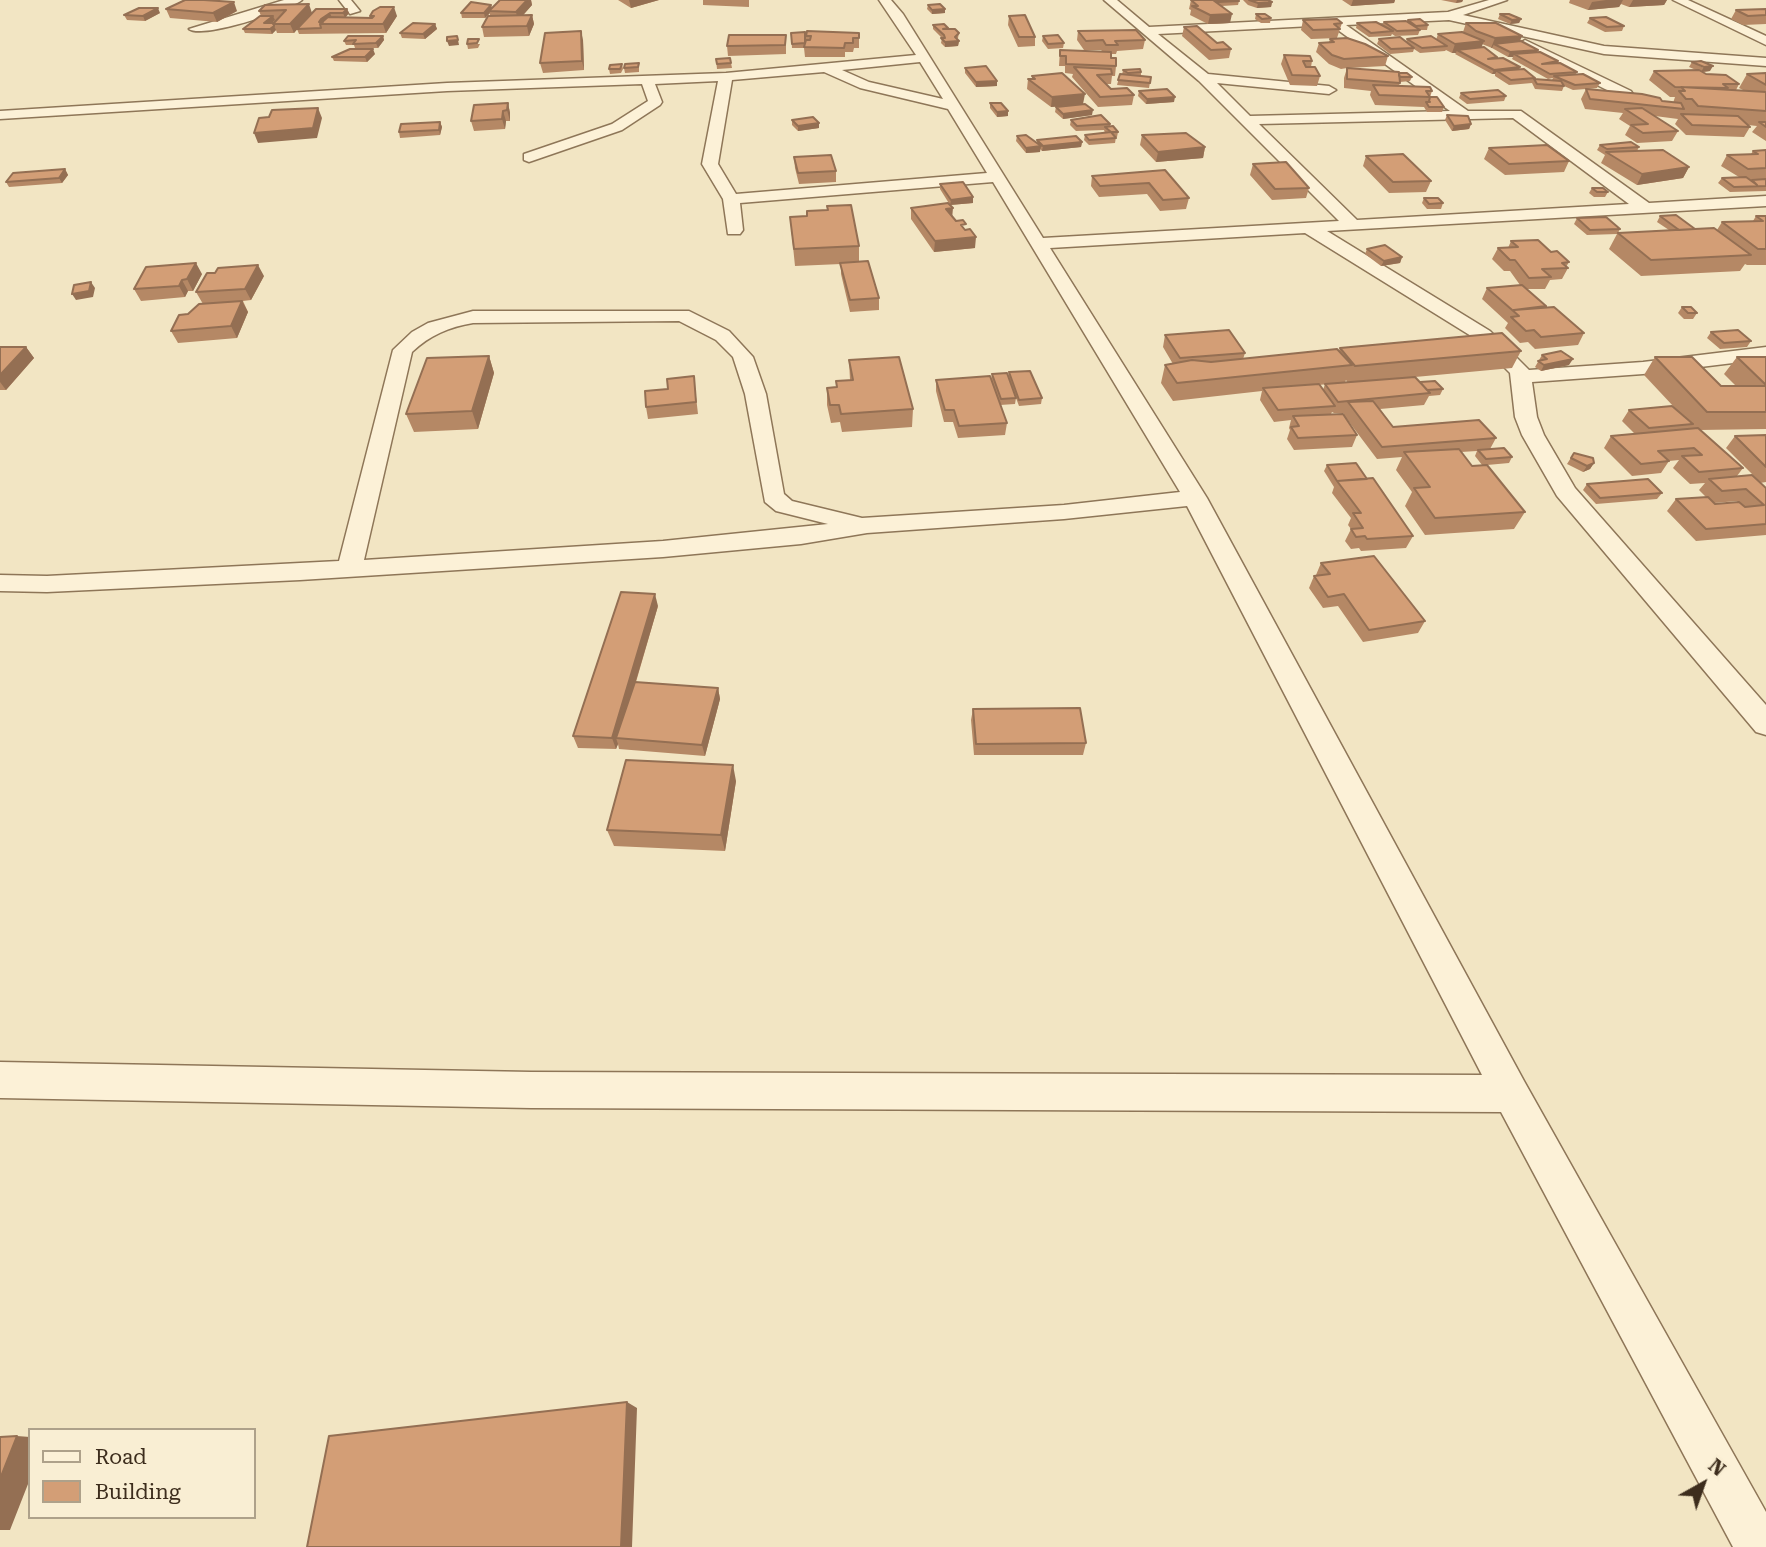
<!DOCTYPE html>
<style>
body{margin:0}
#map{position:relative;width:1766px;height:1547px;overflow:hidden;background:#f2e5c3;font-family:"Roboto Serif",serif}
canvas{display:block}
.legend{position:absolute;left:28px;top:1428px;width:228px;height:91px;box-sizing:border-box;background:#f9eed3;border:2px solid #aea18a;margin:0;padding:9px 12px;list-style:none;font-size:21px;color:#3d2d1d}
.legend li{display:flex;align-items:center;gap:14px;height:35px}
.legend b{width:35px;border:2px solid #aea18a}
.north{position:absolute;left:1668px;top:1449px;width:70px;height:70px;-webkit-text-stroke:5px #f9eed3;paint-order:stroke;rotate:40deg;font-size:19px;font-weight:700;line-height:28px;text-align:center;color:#3d2d1d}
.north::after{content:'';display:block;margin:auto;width:24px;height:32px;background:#3d2d1d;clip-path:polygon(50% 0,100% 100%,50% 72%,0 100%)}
</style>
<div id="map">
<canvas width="1766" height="1547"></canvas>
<ul class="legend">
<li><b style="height:9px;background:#fcf1d7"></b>Road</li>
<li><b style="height:19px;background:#d39e76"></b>Building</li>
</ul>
<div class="north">N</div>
</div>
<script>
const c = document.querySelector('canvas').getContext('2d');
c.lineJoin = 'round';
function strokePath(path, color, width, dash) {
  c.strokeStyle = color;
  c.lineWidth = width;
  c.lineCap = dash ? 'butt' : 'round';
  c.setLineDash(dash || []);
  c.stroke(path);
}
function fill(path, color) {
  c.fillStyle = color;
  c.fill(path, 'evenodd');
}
const street = new Path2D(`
 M284 0H302C288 11 202 39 189 29Z
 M339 0H351L360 11 350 14Z
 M879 0H891L903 14 1043 238 1339 221 1199 81 1104 0H1117L1149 27 1448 12 1489 0H1507L1463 15 1604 46 1766 58V66L1604 54 1449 20 1346 25 1468 111H1521L1649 203 1766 196V206L1327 231 1490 331 1529 370 1643 362 1766 347V359L1643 374 1532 382 1537 417 1544 435 1575 488 1766 705V735L1756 732 1557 496 1522 435 1515 417 1510 373 1476 339 1305 233 1050 248 1207 498 1524 1081 1766 1512V1547H1733L1501 1112 531 1108 0 1098V1062L531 1072 1482 1075 1187 506 1064 519 867 533 801 544 663 557 300 580 47 592 0 591V575L47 576 339 561 393 350 412 332 428 323 473 311H689L729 331 753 357 766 394 784 494 792 501 862 518 1064 505 1180 492 993 182 740 203 743 230 740 234H728L723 199 702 164 718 81 655 84 662 102 660 105 622 130 529 162 524 160V154L612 124 648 101 642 84 447 91 0 119V111L447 83 726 73 916 55ZM1331 25 1450 111 1250 116 1217 83 1329 94 1336 90 1329 86 1208 74 1158 34ZM920 62 943 99 869 82 842 70ZM824 72 860 88 948 109 987 173 736 194 718 164 732 80ZM1513 118 1629 204 1357 220 1259 124ZM679 321 716 340 733 357 745 394 765 502 776 511 828 524 663 541 364 560 412 352C430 335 449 327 473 323Z
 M1673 0H1688L1766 36V45Z
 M1525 40 1631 91 1633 94 1621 97 1521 47 1519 44Z`);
strokePath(street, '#8e7658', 3);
fill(street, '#fcf1d7');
fill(new Path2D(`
 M500 0H531L532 5 523 15H532L534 24 529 36 484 37 482 27 490 16V13L485 18H462L461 13 491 5 492 8Z
 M618 0H659L631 8Z
 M703 0H749V7L703 5Z
 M1191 0H1238L1239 1 1238 5 1222 6 1230 23 1208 24 1190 15 1191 10 1189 9Z
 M1243 0H1268L1272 2 1271 7 1257 8 1248 5Z
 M1342 0H1395L1394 3 1351 6Z
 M1441 0H1463L1462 2 1456 3Z
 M1570 0H1667L1664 5 1629 7 1621 4 1619 7 1588 10 1569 3Z
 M265 5 312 13 347 9 349 13 345 18H370V16H397L386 33 299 34 297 29 294 33H277L276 30 272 34 245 33 243 29 261 16 259 11Z
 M928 5 945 9V13L932 14 927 9Z
 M166 9 237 11 217 22 170 18Z
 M1766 9V24L1743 25 1731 19 1736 10Z
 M160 13 145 21 127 20 124 15Z
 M1256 14 1271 18 1270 23H1261L1255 19Z
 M1500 14 1521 19 1519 23 1510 24 1498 19Z
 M1009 16 1035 37V46L1018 47 1008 25Z
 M1590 18 1624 26 1622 31 1605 32 1587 23Z
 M1303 20 1342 23 1337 38 1311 39 1301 30Z
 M1408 20 1428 25 1427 30H1420L1418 35 1395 36 1392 34 1391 36 1369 37 1356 28 1357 23 1382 26 1384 22H1407Z
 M1466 23 1520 42 1538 50 1537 52 1577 72 1576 74 1600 83 1597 88 1588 89 1662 101 1673 103 1675 97H1670L1649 80 1654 71 1696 70 1689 67 1692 62 1710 71 1703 72 1706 74 1739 84 1736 90H1743L1739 88 1747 74 1766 73V141L1752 132 1757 126 1748 125 1750 127 1744 137 1686 135 1675 124 1678 119 1655 116 1678 131 1672 141 1637 143 1625 135 1630 126 1619 119 1623 113 1585 109 1581 99 1586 89 1573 90 1564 86 1562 91 1535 89 1532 83 1509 85 1495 76V74H1492L1455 54 1456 53H1452L1446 50 1445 51 1420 53 1414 49 1413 52 1390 54 1377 44 1379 39 1406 42 1407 39 1436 40 1438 34 1463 32ZM1482 44 1492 48 1508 57H1513L1512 59 1548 79 1553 78 1552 80 1535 79 1519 69 1520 67 1496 58 1497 57 1481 48Z
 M435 24 437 29 425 39 402 38 400 33Z
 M933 25 948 28V29L959 33 958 38 957 39 959 41 958 46 945 47 941 43 942 38 933 29Z
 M1184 27 1231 49 1229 58 1209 60 1182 36Z
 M1078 31 1145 40 1143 49 1117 51 1116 54H1111V58L1116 66 1115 76H1112L1111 84H1106L1111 89 1134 95 1132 105 1098 107 1072 77 1073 74 1065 73V66H1059L1060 50 1103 52 1101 50H1084L1077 40Z
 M791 33 805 40 806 36 859 33V48H854L853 52H845V57H805L804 48H792Z
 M786 35V54L728 56 727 46Z
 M383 36 384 40 378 48H355L354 45H346L344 41Z
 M1043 36 1064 43 1063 48 1048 49 1042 41Z
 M1330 39 1388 56 1385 66 1348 68 1399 73 1412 77 1410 81 1400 82 1399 86 1432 91 1430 97 1444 107 1442 112H1427L1424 107 1375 105 1370 95 1371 91 1344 88V78L1347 68 1341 69 1329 64 1316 52 1319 43 1329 42Z
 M583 40 584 70 543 73 540 63Z
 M467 44H480L478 48 468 49Z
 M375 54 367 62 334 61 332 57Z
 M1284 55 1312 61 1311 67 1320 76 1317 86 1290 85 1281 64Z
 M730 58 732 68 717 69 716 59Z
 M639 63V72L625 73 624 68Z
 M622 64 623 69 621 73 610 74 609 69Z
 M965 68 997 86 976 87 965 73Z
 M1123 70 1141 72V76L1151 77 1149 88 1117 85 1120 74 1122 75Z
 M1032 76 1083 104 1092 115 1063 119 1055 112 1056 107 1064 106 1051 107 1027 89 1028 79H1032Z
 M1139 91 1174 102 1146 104 1138 96Z
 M1461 93 1506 96 1504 101 1467 104 1459 98Z
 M508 103 510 113V121H506L505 129 474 131 471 121Z
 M990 103 1008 111V116L997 117 990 108Z
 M1447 115 1471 124 1469 129 1452 131 1445 120Z
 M792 120 819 128 798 131 792 125Z
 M1071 120 1110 124V127L1118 132 1117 137H1116L1115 143 1089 145 1084 140 1085 135 1105 133 1104 130 1076 131 1070 125Z
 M440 122 442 127 440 135 400 138 399 132Z
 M1142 135 1205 147 1203 158 1156 162 1140 145Z
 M1017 136 1037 144V140L1082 142 1081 147 1042 151 1040 149V152L1026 153 1016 141Z
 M1600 145 1639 147 1637 151 1689 167 1683 178 1637 185 1601 163 1605 155 1597 150Z
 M1489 148 1569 161 1564 172 1505 175 1484 159Z
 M1766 150V191L1730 192 1718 183 1722 178 1739 177 1721 166 1727 155 1751 154 1753 151Z
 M1366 156 1431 181 1426 192 1389 193 1363 166Z
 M794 157 836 171V182L799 184 795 168Z
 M1253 164 1309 188 1306 198 1272 200 1250 175Z
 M65 169 68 175 62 183 9 187 6 182Z
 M1165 170 1189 198 1186 209 1160 211 1147 194 1099 197 1091 186 1092 176Z
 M940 184 973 203 950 205 940 189Z
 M1592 188 1608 192 1605 197H1594L1589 193Z
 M1424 198 1443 203 1441 209H1427L1422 203Z
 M911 208 952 216 965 230 975 248 934 252 911 219Z
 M1660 216 1695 229 1717 230 1722 222 1753 221 1756 216H1766V265H1747L1745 264 1740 271 1641 276 1609 249 1617 234 1587 235 1574 224 1577 218 1620 229 1618 233 1669 230 1657 222Z
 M790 217 859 246V262L879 298V310L850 312 841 274V264L795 266Z
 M1511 241 1551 252 1569 262 1566 267 1568 268 1562 279 1550 280 1545 289H1527L1545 308 1584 333 1578 345 1535 349 1528 342 1520 343 1505 328 1508 323 1482 299 1487 288 1520 285 1510 271H1504L1492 259 1498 248H1508Z
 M1367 249 1402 257 1400 263 1381 266 1365 254Z
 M202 274 193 291H188L185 297 141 301 134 289Z
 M264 276 251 300 243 301 248 312 237 338 178 343 171 331 188 314 203 304 196 292Z
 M1682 307 1697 313 1693 319H1684L1678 313Z
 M1711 332 1751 341 1747 347 1720 349 1707 338Z
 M1165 335 1245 353 1243 359 1339 351 1340 348 1521 351 1512 368 1415 377 1420 382 1443 389 1440 395 1429 396 1424 405 1380 409 1393 427 1496 438 1490 449 1512 457 1509 463 1487 465 1525 512 1514 529 1425 535 1405 506 1412 492 1396 470 1402 457 1377 459 1343 414 1344 413H1334L1332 412 1331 414 1357 435 1352 447 1294 450 1287 439 1290 430 1289 428 1291 420 1274 422 1260 400 1262 391 1173 401 1161 383 1165 365 1173 364 1163 347ZM1346 380 1348 383 1325 384 1323 390 1319 385 1345 382ZM1477 451 1475 456 1482 465 1472 466 1461 452Z
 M0 347H26L34 358 6 390H0Z
 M1542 355 1569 365 1541 371 1535 367Z
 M489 356 494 373 478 429 414 432 406 414Z
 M1655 357 1721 386H1736L1724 374 1737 357H1766V429L1699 430 1743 468 1737 476 1759 481 1726 448 1735 436 1766 435V482L1760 483 1766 488V535L1696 541 1667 511 1676 499 1706 497 1699 490 1705 483 1690 484 1673 468 1679 460 1669 461 1661 473 1632 476 1604 448 1611 436 1635 434 1622 421 1629 410 1674 407 1644 375ZM1737 501 1738 502 1715 504 1714 503Z
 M849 360 913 409 912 427 842 432 840 422 831 423 827 405V388L836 387V381L850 380Z
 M1009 372 1042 398 1041 404 1019 406 1016 398 1015 404 1000 405 1007 423 1005 435 958 438 953 422H944L936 391V380H991L992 374 1008 377Z
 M695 388 698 414 648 419 646 407 668 389Z
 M1574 453 1594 463 1590 469 1583 472 1567 464Z
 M1327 465 1367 479 1413 536 1406 548 1361 551 1359 548 1351 549 1345 541 1351 529 1348 525 1351 518 1332 493 1334 487 1324 471Z
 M1587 484 1662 493 1657 499 1596 504 1583 490Z
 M1321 563 1425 621 1418 633 1363 642 1338 606 1323 608 1309 588 1314 576H1317L1316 575Z
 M658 606 636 682 718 688 720 699 705 756 619 749 618 744 616 749 578 748 573 736Z
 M973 709 1086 743 1083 755H974L971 720Z
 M736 781 725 851 614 846 607 830Z`), '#b58865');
fill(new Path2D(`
 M527 0H531L532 5 518 21 516 12Z
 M629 0H659L631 8Z
 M1353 0H1395L1394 3 1351 6Z
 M1457 0H1463L1462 2 1456 3Z
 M1606 0H1623L1619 7 1588 10 1592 2Z
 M1633 0H1667L1664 5 1629 7Z
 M234 2 237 11 217 22 213 13Z
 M1272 2 1271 7 1257 8 1258 3Z
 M309 4 312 13 294 33 290 24Z
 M491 5 492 10 489 11 490 13 485 18 484 13Z
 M394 7 397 16 386 33 383 24Z
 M158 8 160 13 145 21 143 16Z
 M347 9 349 13 345 18 343 13Z
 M945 9V13L932 14V10Z
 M330 13 332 18 320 24 319 22 321 19Z
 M1232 14 1230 23 1208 24 1210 15Z
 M532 15 534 24 529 36 527 26Z
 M273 16 275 20 266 28 264 23Z
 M1521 19 1519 23 1510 24 1512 20Z
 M435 24 437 29 425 39 423 34Z
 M274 26 276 30 272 34 270 29Z
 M581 31 583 40 584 70 582 61Z
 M383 36 384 40 378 48 376 43Z
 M1522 36 1518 46 1494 44 1492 48H1491L1495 38Z
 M458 40 459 45 449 46 447 41Z
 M959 41 958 46 945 47V42Z
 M1484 41 1480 51 1457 50 1456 53H1452L1455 44Z
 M373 49 375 54 367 62 365 57Z
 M1538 50 1536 55 1514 54 1513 57H1508L1510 52Z
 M1713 66 1710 71 1701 72 1704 67Z
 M1520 67 1518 72 1497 71 1495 74H1492L1494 70Z
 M997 81V86L976 87V82Z
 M1085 94 1083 104 1051 107 1052 97Z
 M1175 97 1174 102 1146 104 1147 99Z
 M508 103 510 113V121L507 110Z
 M318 108 322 118 317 138 258 143 254 133Z
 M1093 110 1092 115 1063 119V114Z
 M503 111 506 121 505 129 502 119Z
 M1008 111V116L997 117V112Z
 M440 122 442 127 440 135 439 130Z
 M819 123V128L798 131V126Z
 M1471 124 1469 129 1452 131 1454 126Z
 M1082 142 1081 147 1042 151 1043 146Z
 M1041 146 1040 152 1026 153V148Z
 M1205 147 1203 158 1156 162 1158 152Z
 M1689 167 1683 178 1637 185 1642 174Z
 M65 169 68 175 62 183 59 178Z
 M973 197V203L950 205 951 200Z
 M953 208 952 219 946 209Z
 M976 237 975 248 934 252 935 241Z
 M1402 257 1400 263 1381 266 1384 261Z
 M196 263 202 274 193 291 187 279Z
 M258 265 264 276 251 300 245 289Z
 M182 280 188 291 185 297 179 286Z
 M91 282 95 288 93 297 76 300 72 294Z
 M242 301 248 312 237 338 231 326Z
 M26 347 34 358 6 390 0 382V375Z
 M489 356 494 373 478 429 472 411Z
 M1573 359 1569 365 1541 371 1544 365Z
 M1594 463 1590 469 1583 472 1587 466Z
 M655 594 658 606 619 738H616L618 744 616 749 612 738Z
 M718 688 720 699 705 756 702 745Z
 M733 765 736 781 725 851 721 835Z
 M627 1402 637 1408 632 1547H621Z
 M17 1436 30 1437V1479L10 1530H0V1479Z`), '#946f53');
const building = new Path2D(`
 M185 0H204L234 2 213 13 166 9Z
 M500 0H527L516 12 489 11Z
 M1191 0H1213L1232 14 1210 15 1192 6H1198Z
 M1216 0H1238L1239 1 1218 2Z
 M1249 0H1268L1272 2 1258 3Z
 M471 2 491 5 484 13H461Z
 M309 4 290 24H273L286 10 259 11 265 5Z
 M940 4 945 9 932 10 928 5Z
 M380 7H394L383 24H320L328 17 372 18 374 16H370L373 11Z
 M139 8H158L143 16 124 15Z
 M316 9H347L343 13H330L321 19 319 22H323L320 24 321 28 297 29Z
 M1766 9V15L1748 16 1736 10Z
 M1256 14H1265L1271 18 1262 19Z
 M1500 14H1509L1521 19 1512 20Z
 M532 15 527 26 482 27 488 16Z
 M1025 15 1035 37H1019L1009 16Z
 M260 16H273L264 23H274V26L270 29H243Z
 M1606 17 1624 26 1607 27 1590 18Z
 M1337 19 1342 23 1334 24 1340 29 1313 30 1303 20Z
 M1420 19 1428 25 1416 26 1408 20Z
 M1406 21 1420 30 1397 31 1384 22Z
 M1376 22 1393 31 1371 33 1357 23Z
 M413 23 435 24 423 34 400 33Z
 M1466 23H1496L1522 36 1495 38 1476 31Z
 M944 24 948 28 943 29H955L959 33 955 37 959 41 945 42 941 38H945L944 35 933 25Z
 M1197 26 1217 43 1223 42 1231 49 1211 50 1184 27Z
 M1136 30 1145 40 1115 41 1118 45H1106L1103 40 1086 41 1078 31Z
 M581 31 582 61 540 63 545 33Z
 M807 31 859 33V38H853V43H845L844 48 804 47 806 40H810L811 36H806Z
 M805 32V43L792 44 791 33Z
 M1462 32 1484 41 1455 44 1438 34Z
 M729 35H786L785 45 727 46Z
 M1058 35 1064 43 1048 44 1043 36Z
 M348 36H383L376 43 353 44 356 40 344 41Z
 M457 36 458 40 447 41V37Z
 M1431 36 1447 46 1422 48 1407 39Z
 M1400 37 1414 48 1391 49 1379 39Z
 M1347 38 1365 44 1388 56 1344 59 1332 55 1319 43 1334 42 1330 39Z
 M468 39H479L477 43 467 44Z
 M1521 41 1538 50 1510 52 1494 44Z
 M1484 47 1497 57 1488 59 1503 58 1520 67 1494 70 1457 50Z
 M350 49H373L365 57H332Z
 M1060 50 1111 52V58H1116V66L1066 64V56H1060Z
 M1540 52 1558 61 1542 64 1560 63 1577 72 1550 74 1514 54Z
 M1284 55 1310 56 1312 61H1303L1306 67H1315L1320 76 1292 75Z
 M730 58 731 63 717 64 716 59Z
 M1701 61 1713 66 1704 67 1692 62Z
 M639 63 638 67 624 68 625 64Z
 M622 64 620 69H609L610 65Z
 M986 66 997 81 976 82 965 68Z
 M1074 67 1111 69 1112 74 1097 75 1111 89 1127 88 1134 95 1100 97Z
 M1347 68 1399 72 1400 83 1347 79Z
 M1140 69 1141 72 1128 73 1123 70Z
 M1524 69 1535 78 1511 80 1497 71Z
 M1699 70 1706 74 1726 75 1739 84H1723L1728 88 1675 87 1654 71Z
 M1062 73 1085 94 1052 97 1028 79H1035L1032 76Z
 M1399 73H1407L1412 77H1401L1399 76Z
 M1766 73V85L1747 74Z
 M1120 74 1151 77 1150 83 1118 80Z
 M1583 74 1600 83 1575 85 1554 76Z
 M1534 79 1561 81 1564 86 1537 84Z
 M1373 85 1430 87 1432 91H1426L1430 97 1379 95Z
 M1681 87 1766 92V111L1698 106 1692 99H1686L1679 91H1685Z
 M1167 89 1175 97 1147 99 1139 91Z
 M1586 89 1642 94 1660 98 1662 101 1681 103 1684 109 1590 99Z
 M1498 90 1506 96 1470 99 1461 93Z
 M1430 97H1437L1444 107H1429L1426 102H1430L1429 101Z
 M508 103 507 110 503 111 502 119 471 121 474 105Z
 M990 103H1001L1008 111 997 112Z
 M1085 104 1093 110 1063 114 1056 107Z
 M318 108 313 128 254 133 259 118 269 117 272 110Z
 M1642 108 1678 131 1643 133 1631 125 1648 124 1625 109Z
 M1681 114 1738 116 1750 127 1692 125Z
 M1101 115 1110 124 1077 126 1071 120Z
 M1447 115 1468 116 1471 124 1454 126Z
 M813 117 819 123 798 126 792 120Z
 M440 122 439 130 399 132 401 124Z
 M1759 122H1766V127Z
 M1113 126 1118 132H1111L1105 127Z
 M1111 132 1116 138 1089 140 1085 135Z
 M1186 133 1205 147 1158 152 1142 135Z
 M1026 135 1041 146 1026 148 1017 136Z
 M1076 136 1082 142 1043 146 1037 140Z
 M1631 142 1639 147 1607 149 1600 145Z
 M1547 145 1569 161 1509 164 1489 148Z
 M1663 150 1689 167 1642 174 1606 152Z
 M1766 150V168L1748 169 1727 155 1758 154 1753 151Z
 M1403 154 1431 181 1393 182 1366 156Z
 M831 155 836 171 798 173 794 157Z
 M1286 162 1309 188 1275 189 1253 164Z
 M65 169 59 178 6 182 13 173Z
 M1165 170 1189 198 1163 200 1149 183 1100 186 1092 176Z
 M1746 177 1757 185 1752 180 1766 179V186L1734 187 1722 178Z
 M963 182 973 197 951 200 940 184Z
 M1592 188H1603L1608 192H1597Z
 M1424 198H1438L1443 203 1429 204Z
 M948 203 953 208 946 209 956 221 963 220 966 224 961 225 965 230 970 229 976 237 935 241 911 208Z
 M851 205 859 246 794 249 790 217 807 216V211L828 210 827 206Z
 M1676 215 1695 229 1679 230 1660 216Z
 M1756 216H1766V249H1758L1722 222 1763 221Z
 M1606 217 1620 229 1590 230 1577 218Z
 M1714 228 1751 255 1651 260 1618 233Z
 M1538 240 1551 252 1557 251 1569 262 1562 263 1568 268 1542 269 1551 277 1529 278 1515 260H1510L1498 248 1518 247 1511 241Z
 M1385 245 1402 257 1384 261 1367 249Z
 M868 261 879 298 850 300 840 263Z
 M196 263 187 279 182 280 179 286 134 289 146 267Z
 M258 265 245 289 196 292 207 273H215L218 268Z
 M91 282 89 291 72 294 74 285Z
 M1522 285 1546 306 1514 310 1554 307 1584 333 1541 337 1534 330 1526 331 1511 317 1519 316 1487 288Z
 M242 301 231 326 171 331 179 315 188 314 199 304Z
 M1682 307H1691L1697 313H1688Z
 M1229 330 1245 353 1180 358 1165 335Z
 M1738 330 1751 341 1724 343 1711 332Z
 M1502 333 1521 351 1355 366 1340 348Z
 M0 347H26L0 375Z
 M1337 349 1352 365 1177 383 1165 365 1192 360 1211 362Z
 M1561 351 1573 359 1544 365 1538 361 1547 359 1542 355Z
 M489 356 472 411 406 414 427 358Z
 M899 357 913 409 841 414 839 405H830L827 388 837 387 836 381 853 380 849 360Z
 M1655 357H1692L1721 386H1766V412H1707Z
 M1737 357H1766V385Z
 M1030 371 1042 398 1019 400 1009 372Z
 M1007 373 1016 398 1001 399 992 374Z
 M694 376 696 402 646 407 645 391 668 389 667 379Z
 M990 376 1007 423 959 426 954 410H945L936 380Z
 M1415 377 1430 393 1338 402 1325 384Z
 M1435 381 1443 389 1427 390 1420 382Z
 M1319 384 1335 406 1278 410 1263 388Z
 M1373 401 1393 427 1479 420 1496 438 1382 447 1348 402Z
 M1672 406 1693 424 1649 428 1629 410Z
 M1343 414 1357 435 1298 438 1291 427 1299 426 1293 416Z
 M1698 428 1743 468 1699 472 1682 456 1702 455 1694 448 1658 451 1669 461 1641 464 1611 436Z
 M1766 435V467L1735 436Z
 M1504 448 1512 457 1486 459 1478 450Z
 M1459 449 1472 466 1487 465 1525 512 1435 518 1414 488 1430 487 1404 452Z
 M1574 453 1593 458 1594 463 1587 466 1571 458Z
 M1356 463 1367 479 1337 481 1327 465Z
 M1752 475 1766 488V524L1706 529 1676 499 1708 497 1715 504 1739 502 1745 507 1764 505 1746 489 1722 491 1709 479Z
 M1373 478 1413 536 1367 539 1365 536 1356 537 1351 529 1363 528 1353 513H1361L1337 481Z
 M1648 479 1662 493 1600 498 1587 484Z
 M1374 556 1425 621 1369 630 1344 594 1328 597 1314 576 1330 574 1321 563Z
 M621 592 655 594 612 738 573 736Z
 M635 682 718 688 702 745 616 738Z
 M1080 708 1086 743 976 744 973 709Z
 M626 760 733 765 721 835 607 830Z
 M627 1402 621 1547H307L329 1436Z
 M17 1436 0 1479V1437Z`);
fill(building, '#d39e76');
strokePath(building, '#946f53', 2);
</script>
